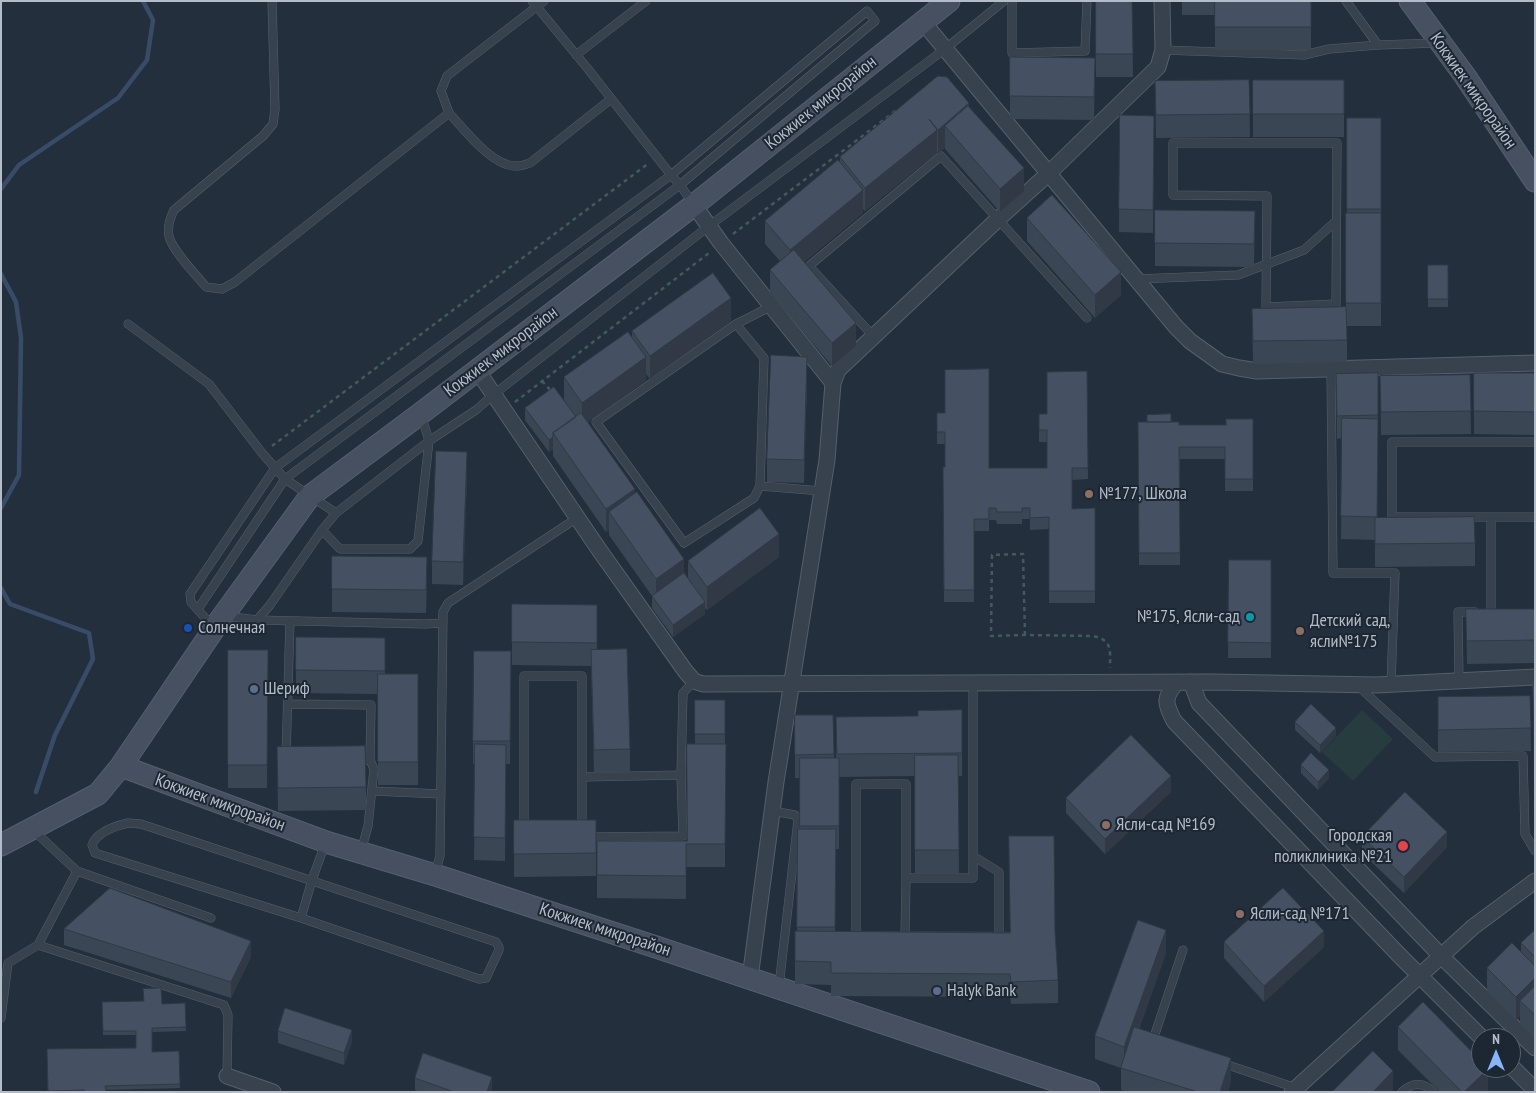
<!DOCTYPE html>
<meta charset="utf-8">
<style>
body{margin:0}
#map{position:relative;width:1536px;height:1093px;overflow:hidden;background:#242f3e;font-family:"PT Sans Narrow",sans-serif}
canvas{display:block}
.frame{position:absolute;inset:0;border:2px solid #b4bcc9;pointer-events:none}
.north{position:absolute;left:1471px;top:1028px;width:50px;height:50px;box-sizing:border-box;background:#1d2633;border:1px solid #59626f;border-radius:50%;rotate:0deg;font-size:14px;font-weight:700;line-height:20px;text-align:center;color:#b4bcc9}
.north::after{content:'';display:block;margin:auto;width:18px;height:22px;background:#8ab4f8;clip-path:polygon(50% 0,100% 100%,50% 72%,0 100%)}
</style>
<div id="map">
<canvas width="1536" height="1093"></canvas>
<div class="frame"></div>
<div class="north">N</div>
</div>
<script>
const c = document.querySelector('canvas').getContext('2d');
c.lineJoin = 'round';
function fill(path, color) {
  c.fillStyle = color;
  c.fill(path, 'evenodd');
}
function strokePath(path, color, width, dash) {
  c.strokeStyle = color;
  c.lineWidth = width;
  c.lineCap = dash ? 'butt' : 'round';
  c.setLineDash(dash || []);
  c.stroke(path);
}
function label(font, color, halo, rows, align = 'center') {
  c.font = font + ' "PT Sans Narrow",sans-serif';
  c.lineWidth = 4;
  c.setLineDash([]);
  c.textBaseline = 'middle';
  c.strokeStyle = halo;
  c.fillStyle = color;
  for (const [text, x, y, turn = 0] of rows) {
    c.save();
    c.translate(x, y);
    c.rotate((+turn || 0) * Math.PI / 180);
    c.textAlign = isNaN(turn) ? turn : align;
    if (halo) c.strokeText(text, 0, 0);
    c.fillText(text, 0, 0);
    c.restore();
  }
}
fill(new Path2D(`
 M1362 710 1393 739 1353 781 1322 752Z`), '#263c3f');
strokePath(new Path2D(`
 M1 189 19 165 118 98 147 60 153 20 143 1
 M1 274 16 302 21 338 19 475 1 508
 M1 588 10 604 89 633 93 659 55 735 36 792`), '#394c67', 4.5);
const lane = new Path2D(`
 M272 1 275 109 273 124 263 136 174 210C170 218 167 227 169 236 171 249 197 276 206 287L222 289 235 282 449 113C465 130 493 168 518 166 522 166 526 164 530 163L611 99
 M532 1 588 69 671 175 680 185 694 205
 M1012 1V53L1085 51 1087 1
 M1346 1 1378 45 1437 43
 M1163 50 1304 55 1329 49 1378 45
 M576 55 646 1
 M449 113 441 91 447 76 544 1
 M1173 143H1337L1336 304 1266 307 1267 196 1173 195Z
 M1137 279 1238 275 1304 250 1336 221
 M128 324 209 384 262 453 285 479 680 185 875 21 867 11 671 175 275 468 190 594 191 602 213 627
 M736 324 764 358 760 486 754 498 684 543 596 422Z
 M736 324 772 306
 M874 337 809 266 941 156 1087 318
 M1331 369 1333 573H1395L1391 685
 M760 486 822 491
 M1491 517H1535
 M322 530 340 549H410L418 541 429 441 421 414
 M198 609 285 479 336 513
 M1491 612V517H1392V442H1535
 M225 616 257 620 270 605 322 530 336 513 429 441 476 410 493 395 709 226 945 49 1004 1
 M257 620 425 624 443 623
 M1459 682 1458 612H1475
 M1358 686 1435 757 1523 756 1525 834 1535 851
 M288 704 371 705 370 760H356
 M286 757 290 621
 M582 777 681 775
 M372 791 441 794
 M772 811 795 815 798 820 779 986
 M128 823 141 824 496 942 499 947V950L486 978 479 979 301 918 95 853 92 845C97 832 115 826 128 823Z
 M524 829V676H582V829
 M33 830 77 871 211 918
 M586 837 683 836 681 775 683 693 694 681
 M361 851 368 826 374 769 370 760
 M973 856 999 872V937H993
 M435 873 440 856 443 612 448 603 577 518
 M301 918 312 880 325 844
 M859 937H856V784H906V878H973V683
 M905 937 906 878
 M38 945 224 1005 228 1015 227 1076
 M1 1018 8 963 38 945 77 871
 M1156 1041 1153 1040 1183 950
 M1222 1063 1296 1088
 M1402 1092C1412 1082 1424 1082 1433 1092`);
const street = new Path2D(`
 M923 22 1176 327 1190 341 1222 364 1239 368 1257 371 1535 363
 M694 205 721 243 833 383
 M477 370 600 551 686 672 694 681 703 684 1214 682 1376 685 1535 677
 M1177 682C1163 698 1165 703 1174 721L1401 957 1482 1038
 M1191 682 1199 703 1441 956 1535 1048
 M750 978 776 782 827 460 833 383 838 370 997 220 1048 174 1158 67 1163 50 1162 1
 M1511 1066 1535 1090
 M227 1076 273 1092
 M1292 1092 1473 927 1535 881`);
const secondary = new Path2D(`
 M1410 1 1465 76 1535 181
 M121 766 326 842 435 875 656 947 1089 1092
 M1 845 98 794 121 766 220 620 310 496 420 414 694 205 949 1`);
strokePath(lane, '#565f6c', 9);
strokePath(street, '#565f6c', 17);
strokePath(secondary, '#565f6c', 23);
strokePath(new Path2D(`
 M733 234 898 109
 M542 381 551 391
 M515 402 709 253
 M272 446 649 163
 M1025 635 1023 554 992 555 991 636 1025 635 1093 636C1113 640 1110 651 1110 668`), '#44595c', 2.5, [4, 4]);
strokePath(lane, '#38414e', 8);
strokePath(street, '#38414e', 15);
strokePath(secondary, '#465061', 21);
fill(new Path2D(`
 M1095 1H1132L1133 77H1096Z
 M1182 1H1311V50H1215V15H1182Z
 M1010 57 1095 58 1094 120 1010 119Z
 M1249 80 1250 137 1156 138 1155 81Z
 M1253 80H1344V137H1253Z
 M969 107 1024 191 1000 212 945 149V148L938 153 937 151V153L865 211 863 209V213L804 262 856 346 832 366 770 293V270L780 261 765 244V221L840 162V157Z
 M1120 115 1154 116 1153 233 1119 232Z
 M1347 118 1381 209V326H1347V362L1253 364 1252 309 1346 307V213H1347Z
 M1255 211 1254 267 1155 266V243Z
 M1027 218 1121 295 1095 318 1027 241Z
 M1428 265H1448V307H1428Z
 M731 321 650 379 646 374V380L588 422 635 494 688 578V561L779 557 707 610 705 608V614L673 637 652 608V596L609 535V530L606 532 553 456V449L549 452 525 420V408L564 400V377L632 337V331Z
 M1087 371 1088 479 1072 480V509L1095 508V603H1049V529L1030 530V519H1022V524H997L996 520H989V531H974V602H944L943 467H945V444H937V413L989 468H1047V442H1039V414H1047Z
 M1378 373V438L1377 518 1475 543V566L1375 567V540L1341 539 1342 438 1337 439 1336 374Z
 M1474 373H1535V435L1474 434Z
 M1470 375 1471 434 1381 435 1380 376Z
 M807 380 804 483 767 482V459Z
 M1253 419V491H1225V459H1180V565H1139L1138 422H1171L1179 425H1226Z
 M467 475 463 585 432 584V561Z
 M332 556 427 580 426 613 332 612Z
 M1229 560H1271V658H1228Z
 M512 604 597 605V649L630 749V772L594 773 591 666 512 665Z
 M1466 609H1535V663L1467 664Z
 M296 637 385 638V674H418V785H378V694L296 693Z
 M228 650H268L267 788H228Z
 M511 651 510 764H506L505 861 474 860 475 764H473V741Z
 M1533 686H1535V847L1534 757Z
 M1530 696 1531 751 1438 752V697Z
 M695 700H725V867H686V899L597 898V841H687L695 744Z
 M962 710V776H958L959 873H915V776L839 777V849H836L835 931 1055 932 1058 980V1003L1011 1004 1010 997 831 996V985L795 984V961L797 931 798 829H800V778H795V715H833L834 758H836V717L918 716Z
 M1295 722 1336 736 1320 753 1295 730Z
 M277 747 366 787V810L278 811Z
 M1301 765 1329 778 1318 790 1301 773Z
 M1171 792 1105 854 1066 813V798Z
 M514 820H596V876L514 877Z
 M1362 837 1447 847 1404 893 1362 853Z
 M64 929 251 957 231 998 64 945Z
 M1535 930V1038L1520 1024V1016L1516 1020 1487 991V968L1521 952V943Z
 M1224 942 1324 947 1264 1002 1224 958Z
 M1166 953 1139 1029 1231 1081 1228 1092H1125L1121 1090V1068L1095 1059V1036Z
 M102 1002 162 1004 185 1003 186 1031 152 1032V1052L179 1051 180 1088 105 1090 106 1092H48L47 1049 136 1048V1035H103Z
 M1398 1027 1488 1092H1440L1398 1050Z
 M278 1031 352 1042 344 1065 278 1043Z
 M415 1078 492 1088 491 1092H419L415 1090Z`), '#3b4654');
fill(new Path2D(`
 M969 103V126H945V148L938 153V130Z
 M937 130V153L865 211V188Z
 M1024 168V191L1000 212V189Z
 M863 190V213L790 273V250Z
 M1121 272V295L1095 318V295Z
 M731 298V321L650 379V356Z
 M856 323V346L832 366V343Z
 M646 357V380L582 426V403Z
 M807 357V380L804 483V460Z
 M553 437V449L549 452V440Z
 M467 452V475L463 585V562Z
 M635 489V512H609V530L606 532V509Z
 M779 534V557L707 610V587Z
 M684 559V582L656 602V579Z
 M705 602V614L673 637V625Z
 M1336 728V736L1320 753V745Z
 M1329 770V778L1318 790V782Z
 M1171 776V792L1105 854V839Z
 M1447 832V847L1404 893V877Z
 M1166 930V953L1124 1069V1047Z
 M1324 931V947L1264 1002V986Z
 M251 941V957L231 998V982Z
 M1535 978V1001H1520V1016L1516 1020V997Z
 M352 1030V1042L344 1065V1053Z
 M1231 1058V1081L1228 1092H1220Z
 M1488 1069V1092H1464Z
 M1393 1071V1092H1373Z
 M492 1077V1088L491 1092H487Z`), '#303945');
const building = new Path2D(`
 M1096 1H1132L1133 54H1096Z
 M1215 1H1311V27H1215Z
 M1010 57 1095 58 1094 97 1010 96Z
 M938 76 947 77 969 103 938 130 929 119 937 130 865 188 840 157Z
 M1249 80 1250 114 1156 115 1155 81Z
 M1253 80H1344V114H1253Z
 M968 106 1024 168 1000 189 945 126Z
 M1120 115 1154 116 1153 210 1119 209Z
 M1347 118H1381V209H1347Z
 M838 160 863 190 790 250 765 221Z
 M1052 195 1121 272 1095 295 1027 218Z
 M1155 210 1255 211 1254 244 1155 243Z
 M1346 213H1381V303H1346Z
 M794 250 856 323 832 343 770 270Z
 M1428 265H1448V299H1428Z
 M713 273 731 298 650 356 632 331Z
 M1346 307 1347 340 1253 341 1252 309Z
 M628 332 646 357 582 403 564 377Z
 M771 355 807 357 804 460 767 459Z
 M989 369V468H1047V430H1039V414H1047V372L1087 371 1088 468H1072V509L1095 508V591H1049V517L1030 518V508H1022V512H997L996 508H989V519H974V590H944L943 467H945V432H937V413H945V370Z
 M1378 373V415L1337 416 1336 374Z
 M1474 373H1535V412L1474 411Z
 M1470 375 1471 411 1381 412 1380 376Z
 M554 387 576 417 553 433V437L549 440 525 408Z
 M581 413 635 489 606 509 553 433Z
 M1171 414V422H1147V415Z
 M1342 418 1378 419 1377 517 1341 516Z
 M1226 419H1253V479H1225V447H1179L1180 553H1139L1138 422H1179V425H1226Z
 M436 451 467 452 463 562 432 561Z
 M637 492 684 559 656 579 609 512Z
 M760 508 779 534 707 587 688 561Z
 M1474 517 1475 543 1375 544V518Z
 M332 556 427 557 426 590 332 589Z
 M1229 560H1271V643L1228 642Z
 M684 573 705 602 673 625 652 596Z
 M512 604 597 605V643L512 642Z
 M1466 609H1535V640L1467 641Z
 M296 637 385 638V671L296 670Z
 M627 649 630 749 594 750 591 650Z
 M228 650H268L267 765H228Z
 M474 651H511L510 741H473Z
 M378 674H418V762H378Z
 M1533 686H1535V734H1534Z
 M1530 696 1531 728 1438 730V697Z
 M695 700H725V734H695Z
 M1311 704 1336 728 1320 745 1295 722Z
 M962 710V753L837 754 836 717 918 716V711Z
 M795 715H833L834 754 795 755Z
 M1131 735 1171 776 1105 839 1066 798Z
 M1534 736H1535V824Z
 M475 744 506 745 505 838 474 837Z
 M687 744H726L725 844H686V876L597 875V841H687Z
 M365 746 366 787 278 788 277 747Z
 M1311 753 1329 770 1318 782 1301 765Z
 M915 755H958L959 850H915Z
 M800 758H839V826H800Z
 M1405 792 1447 832 1404 877 1362 837Z
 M514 820H596V853L514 854Z
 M798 829H836L835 927H797Z
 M1009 836H1054L1055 932 1058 980 1011 982 1010 974 831 973V962L795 961V931L1010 933Z
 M110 888 251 941 231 982 64 929Z
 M1283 888 1324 931 1264 986 1224 942Z
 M1138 920 1166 930 1124 1047 1095 1036Z
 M1535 930V957L1521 943Z
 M1512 943 1535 966V978L1516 997 1487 968Z
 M1535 986V1015L1520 1001Z
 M161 988 162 1004 185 1003 186 1027 152 1028V1052L179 1051 180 1084 105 1086 106 1092H84V1090L48 1091 47 1049 136 1048V1031H103L102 1002 144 1001 143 989Z
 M1423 1002 1481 1061V1068L1488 1069 1464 1092H1462L1398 1027Z
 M285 1008 352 1030 344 1053 278 1031Z
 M1134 1027 1231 1058 1220 1092H1198L1121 1068Z
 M1373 1051 1393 1071 1373 1092H1332Z
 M423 1053 492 1077 487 1092H454L415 1078Z`);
fill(building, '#455162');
strokePath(building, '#303945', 1);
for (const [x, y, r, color] of [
 [1089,494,5,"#8d6e63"],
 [1250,617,5,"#0f9aa8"],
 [188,628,5,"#1a4fb4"],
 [1300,631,5,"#8d6e63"],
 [254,689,5,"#5c6f8a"],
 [1106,825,5,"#8d6e63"],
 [1403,846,6,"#e0444e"],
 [1240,914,5,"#8d6e63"],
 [937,991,5,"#5c6f8a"]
]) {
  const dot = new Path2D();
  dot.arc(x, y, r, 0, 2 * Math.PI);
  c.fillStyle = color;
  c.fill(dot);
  strokePath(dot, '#1d2633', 2);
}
label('18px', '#b4bcc9', '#1d2633', [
 ["Кокжиек микрорайон",1473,91,55],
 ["Кокжиек микрорайон",821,103,-39],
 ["Кокжиек микрорайон",501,352,-37],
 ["Кокжиек микрорайон",220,803,20],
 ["Кокжиек микрорайон",605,930,18]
]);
label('18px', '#b4bcc9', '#1d2633', [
 ["№177, Школа",1099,494],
 ["№175, Ясли-сад",1240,617,"right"],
 ["Детский сад,",1310,621],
 ["ясли№175",1310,642],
 ["Солнечная",198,628],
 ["Шериф",264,689],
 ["Ясли-сад №169",1116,825],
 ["Городская",1392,836,"right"],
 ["поликлиника №21",1392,857,"right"],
 ["Ясли-сад №171",1250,914],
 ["Halyk Bank",947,991]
], 'left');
</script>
